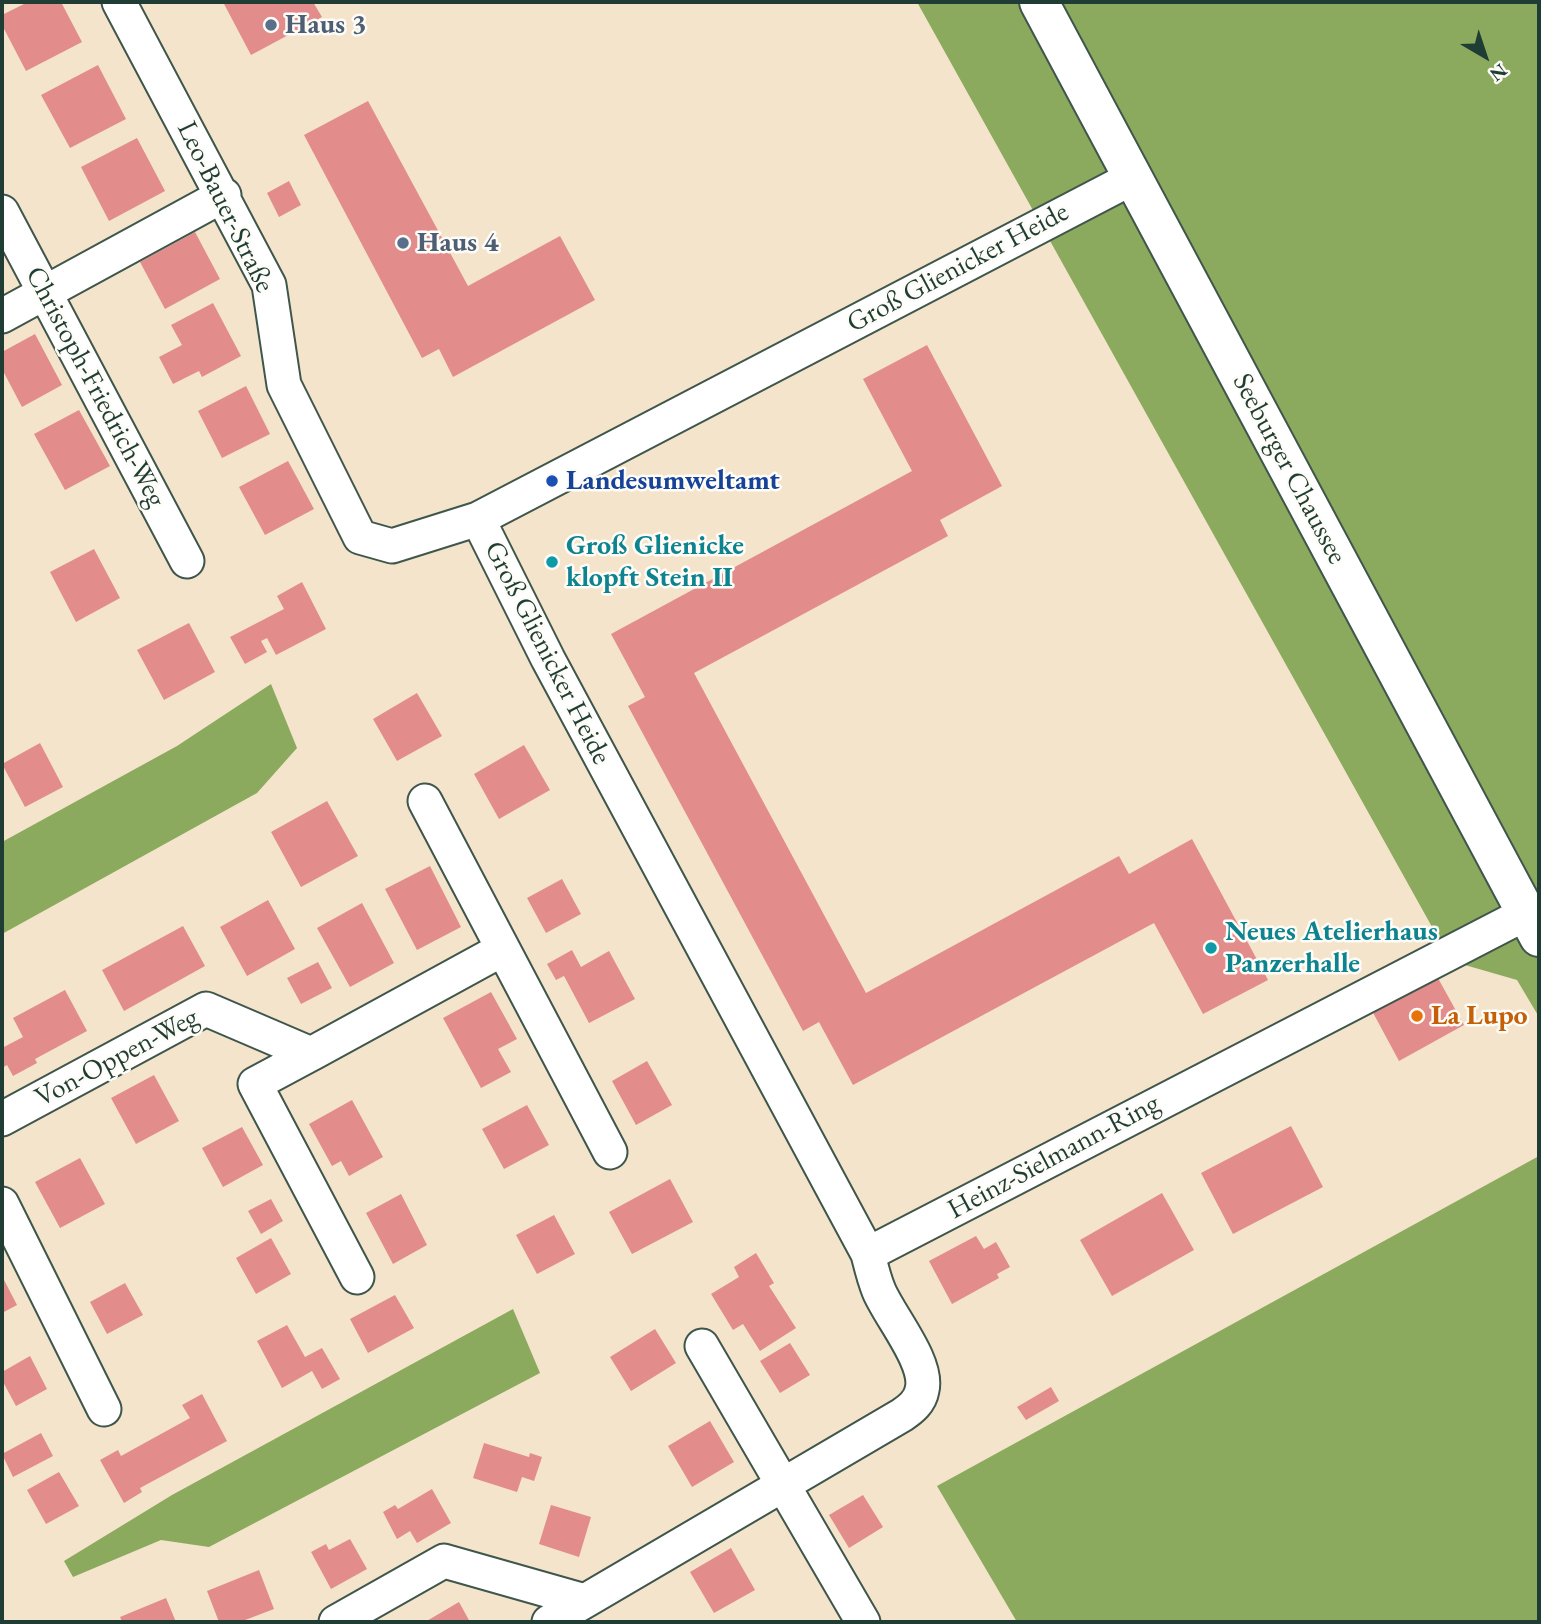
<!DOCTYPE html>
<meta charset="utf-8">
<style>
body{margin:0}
#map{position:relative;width:1541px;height:1624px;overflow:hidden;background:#f4e4cb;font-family:"EB Garamond",serif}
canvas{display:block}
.frame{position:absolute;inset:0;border:4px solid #1f3d34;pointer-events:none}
.north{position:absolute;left:1450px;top:21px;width:70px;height:70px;-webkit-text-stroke:5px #fdfcf7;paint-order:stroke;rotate:141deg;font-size:19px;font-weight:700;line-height:28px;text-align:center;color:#1f3d34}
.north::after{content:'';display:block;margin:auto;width:24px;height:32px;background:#1f3d34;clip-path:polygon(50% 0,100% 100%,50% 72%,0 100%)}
</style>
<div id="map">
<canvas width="1541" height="1624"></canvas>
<div class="frame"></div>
<div class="north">N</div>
</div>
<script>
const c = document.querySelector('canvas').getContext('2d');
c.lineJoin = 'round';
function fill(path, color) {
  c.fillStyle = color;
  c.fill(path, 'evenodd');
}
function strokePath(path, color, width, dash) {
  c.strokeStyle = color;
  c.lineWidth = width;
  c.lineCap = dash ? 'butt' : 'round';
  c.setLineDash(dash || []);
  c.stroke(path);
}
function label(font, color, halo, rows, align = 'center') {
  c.font = font + ' "EB Garamond",serif';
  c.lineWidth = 5;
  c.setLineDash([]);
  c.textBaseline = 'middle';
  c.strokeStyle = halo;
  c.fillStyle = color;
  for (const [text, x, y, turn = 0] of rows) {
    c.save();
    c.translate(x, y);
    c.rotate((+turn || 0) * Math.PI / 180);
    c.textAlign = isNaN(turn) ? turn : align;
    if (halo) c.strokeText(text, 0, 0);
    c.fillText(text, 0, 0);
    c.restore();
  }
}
fill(new Path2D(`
 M917 2H1539V1017L1517 980 1451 961Z
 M271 684 297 748 257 793 2 934V842L177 746Z
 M1539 1156V1622H1017L937 1486Z
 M513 1309 540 1373 209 1547 161 1540 73 1577 64 1561 172 1495Z`), '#8baa5e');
fill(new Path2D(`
 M28 2H61L82 42 26 71 2 25V15Z
 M223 2H313L322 17 251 55Z
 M98 65 126 119 70 148 41 95Z
 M368 101 468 286 560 236 595 300 453 377 439 349 422 358 304 135Z
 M137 138 165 191 109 221 81 167Z
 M289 181 301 205 279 217 267 193Z
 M195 232 220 279 165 309 140 262Z
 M213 303 241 356 202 377 199 371 173 384 159 357 182 345 171 325Z
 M35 334 62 385 22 407 2 369V352Z
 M927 345 1002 486 940 520 948 536 694 673 866 993 1119 856 1129 874 1192 839 1268 980 1203 1014 1154 923 853 1085 819 1022 803 1031 628 706 645 697 611 634 912 471 863 379Z
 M246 386 270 434 222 458 198 411Z
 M79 410 110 466 65 490 34 434Z
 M288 461 314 509 265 535 239 487Z
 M94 549 120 598 76 622 50 572Z
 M302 582 326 629 276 655 267 638 261 641 267 652 245 664 230 637 284 609 277 596Z
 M189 623 215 672 164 700 137 650Z
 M417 693 442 736 397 761 373 719Z
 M40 743 63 787 25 807 2 764Z
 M524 745 550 790 499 819 474 774Z
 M327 801 358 856 301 887 271 832Z
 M430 866 461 927 417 950 385 889Z
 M562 879 581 914 546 933 527 898Z
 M268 900 295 949 247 976 220 927Z
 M362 903 394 963 350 987 317 928Z
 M183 926 205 966 124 1011 102 970Z
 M572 950 581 967 609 951 635 999 589 1023 564 976 556 980 547 964Z
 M318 962 332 988 301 1004 287 978Z
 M1434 971 1464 1025 1399 1061 1370 1007Z
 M65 990 87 1031 35 1059 37 1063 13 1076 7 1065 2 1068V1048L23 1037 13 1018Z
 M491 992 517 1039 498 1049 511 1072 481 1088 443 1018Z
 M647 1061 672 1105 636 1125 612 1081Z
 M154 1075 179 1121 136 1144 111 1098Z
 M352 1100 383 1157 349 1176 341 1161 332 1166 309 1124Z
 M527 1105 549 1145 504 1169 482 1129Z
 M1291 1126 1323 1187 1233 1234 1201 1173Z
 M242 1127 263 1165 223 1187 202 1148Z
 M80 1158 105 1204 60 1228 35 1182Z
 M670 1179 693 1222 632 1254 609 1212Z
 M1162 1193 1194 1250 1112 1296 1080 1240Z
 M401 1194 427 1245 393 1264 366 1213Z
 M271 1199 283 1221 261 1234 248 1211Z
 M554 1215 575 1254 537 1274 516 1235Z
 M976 1236 984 1249 996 1242 1010 1267 997 1274 999 1278 952 1304 929 1261Z
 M271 1238 291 1274 256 1294 236 1258Z
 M756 1253 774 1283 769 1286 796 1328 760 1351 743 1324 733 1330 711 1294 739 1277 734 1267Z
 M2 1276 17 1305 2 1313Z
 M125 1283 143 1315 107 1334 90 1302Z
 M395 1295 414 1328 368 1353 350 1319Z
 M287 1325 305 1357 322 1348 340 1379 322 1389 312 1371 282 1388 257 1341Z
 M655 1329 676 1363 631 1391 610 1357Z
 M790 1343 810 1375 780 1393 760 1361Z
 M30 1356 47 1389 16 1406 2 1380V1372Z
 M1051 1387 1059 1401 1026 1420 1017 1407Z
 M202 1394 227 1441 140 1488 142 1492 124 1503 100 1460 118 1450 121 1456 190 1418 182 1405Z
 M710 1421 734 1462 692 1487 668 1446Z
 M41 1433 53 1456 13 1477 2 1454Z
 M484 1443 529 1457 530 1453 542 1457 534 1481 522 1477 517 1492 473 1478Z
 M59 1472 79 1506 46 1524 27 1490Z
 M432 1489 451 1523 417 1543 410 1531 397 1539 383 1512 395 1505 398 1509Z
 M863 1495 883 1527 849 1548 829 1515Z
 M551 1505 591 1517 579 1557 539 1544Z
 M350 1539 367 1569 331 1589 311 1552 326 1544 329 1550Z
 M731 1548 755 1590 714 1613 690 1572Z
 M259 1570 274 1609 240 1622H219L207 1591Z
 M166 1598 176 1622H122L120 1617Z
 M459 1602 470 1622H425Z`), '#e28c8c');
const minor = new Path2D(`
 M119 2 269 285 284 385 360 537 392 546 478 519 1134 177
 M2 212 187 561
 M2 316 224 195
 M425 801 610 1152
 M311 1054 255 1084 357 1277
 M2 1119 206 1009 311 1054 503 949
 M2 1204 104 1409
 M868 1254 1525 914
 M702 1346 863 1622
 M336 1622 444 1561 585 1601 902 1415C911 1409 920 1402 922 1390 929 1363 890 1317 879 1291 874 1279 871 1266 868 1254L548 659 478 519
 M549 1622 585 1601`);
const tertiary = new Path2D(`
 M1039 2 1539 937`);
strokePath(minor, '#3f564b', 37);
strokePath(tertiary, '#3f564b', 42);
strokePath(minor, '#fff', 33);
strokePath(tertiary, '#fff', 38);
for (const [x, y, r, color] of [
 [271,25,7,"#5c6f8a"],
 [403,243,7,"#5c6f8a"],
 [552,481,7,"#1a4fb4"],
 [552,562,7,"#0f9aa8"],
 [1211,948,7,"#0f9aa8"],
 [1417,1016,7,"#e8710a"]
]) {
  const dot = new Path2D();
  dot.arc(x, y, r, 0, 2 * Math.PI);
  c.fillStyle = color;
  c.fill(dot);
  strokePath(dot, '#fdfcf7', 2.5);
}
label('bold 28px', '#4e5e75', '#fdfcf7', [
 ["Haus 3",285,25],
 ["Haus 4",417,243]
], 'left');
label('28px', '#1f3d34', '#fdfcf7', [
 ["Leo-Bauer-Straße",225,207,64],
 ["Groß Glienicker Heide",958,268,-28],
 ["Christoph-Friedrich-Weg",95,387,62],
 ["Seeburger Chaussee",1289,469,62],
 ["Groß Glienicker Heide",547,653,63],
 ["Von-Oppen-Weg",117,1058,-28],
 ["Heinz-Sielmann-Ring",1054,1157,-28]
]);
label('bold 28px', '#164399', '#fdfcf7', [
 ["Landesumweltamt",566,481]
], 'left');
label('bold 28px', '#0d838f', '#fdfcf7', [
 ["Groß Glienicke",566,546],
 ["klopft Stein II",566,578],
 ["Neues Atelierhaus",1225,932],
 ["Panzerhalle",1225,964]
], 'left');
label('bold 28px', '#c56008', '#fdfcf7', [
 ["La Lupo",1431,1016]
], 'left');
</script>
